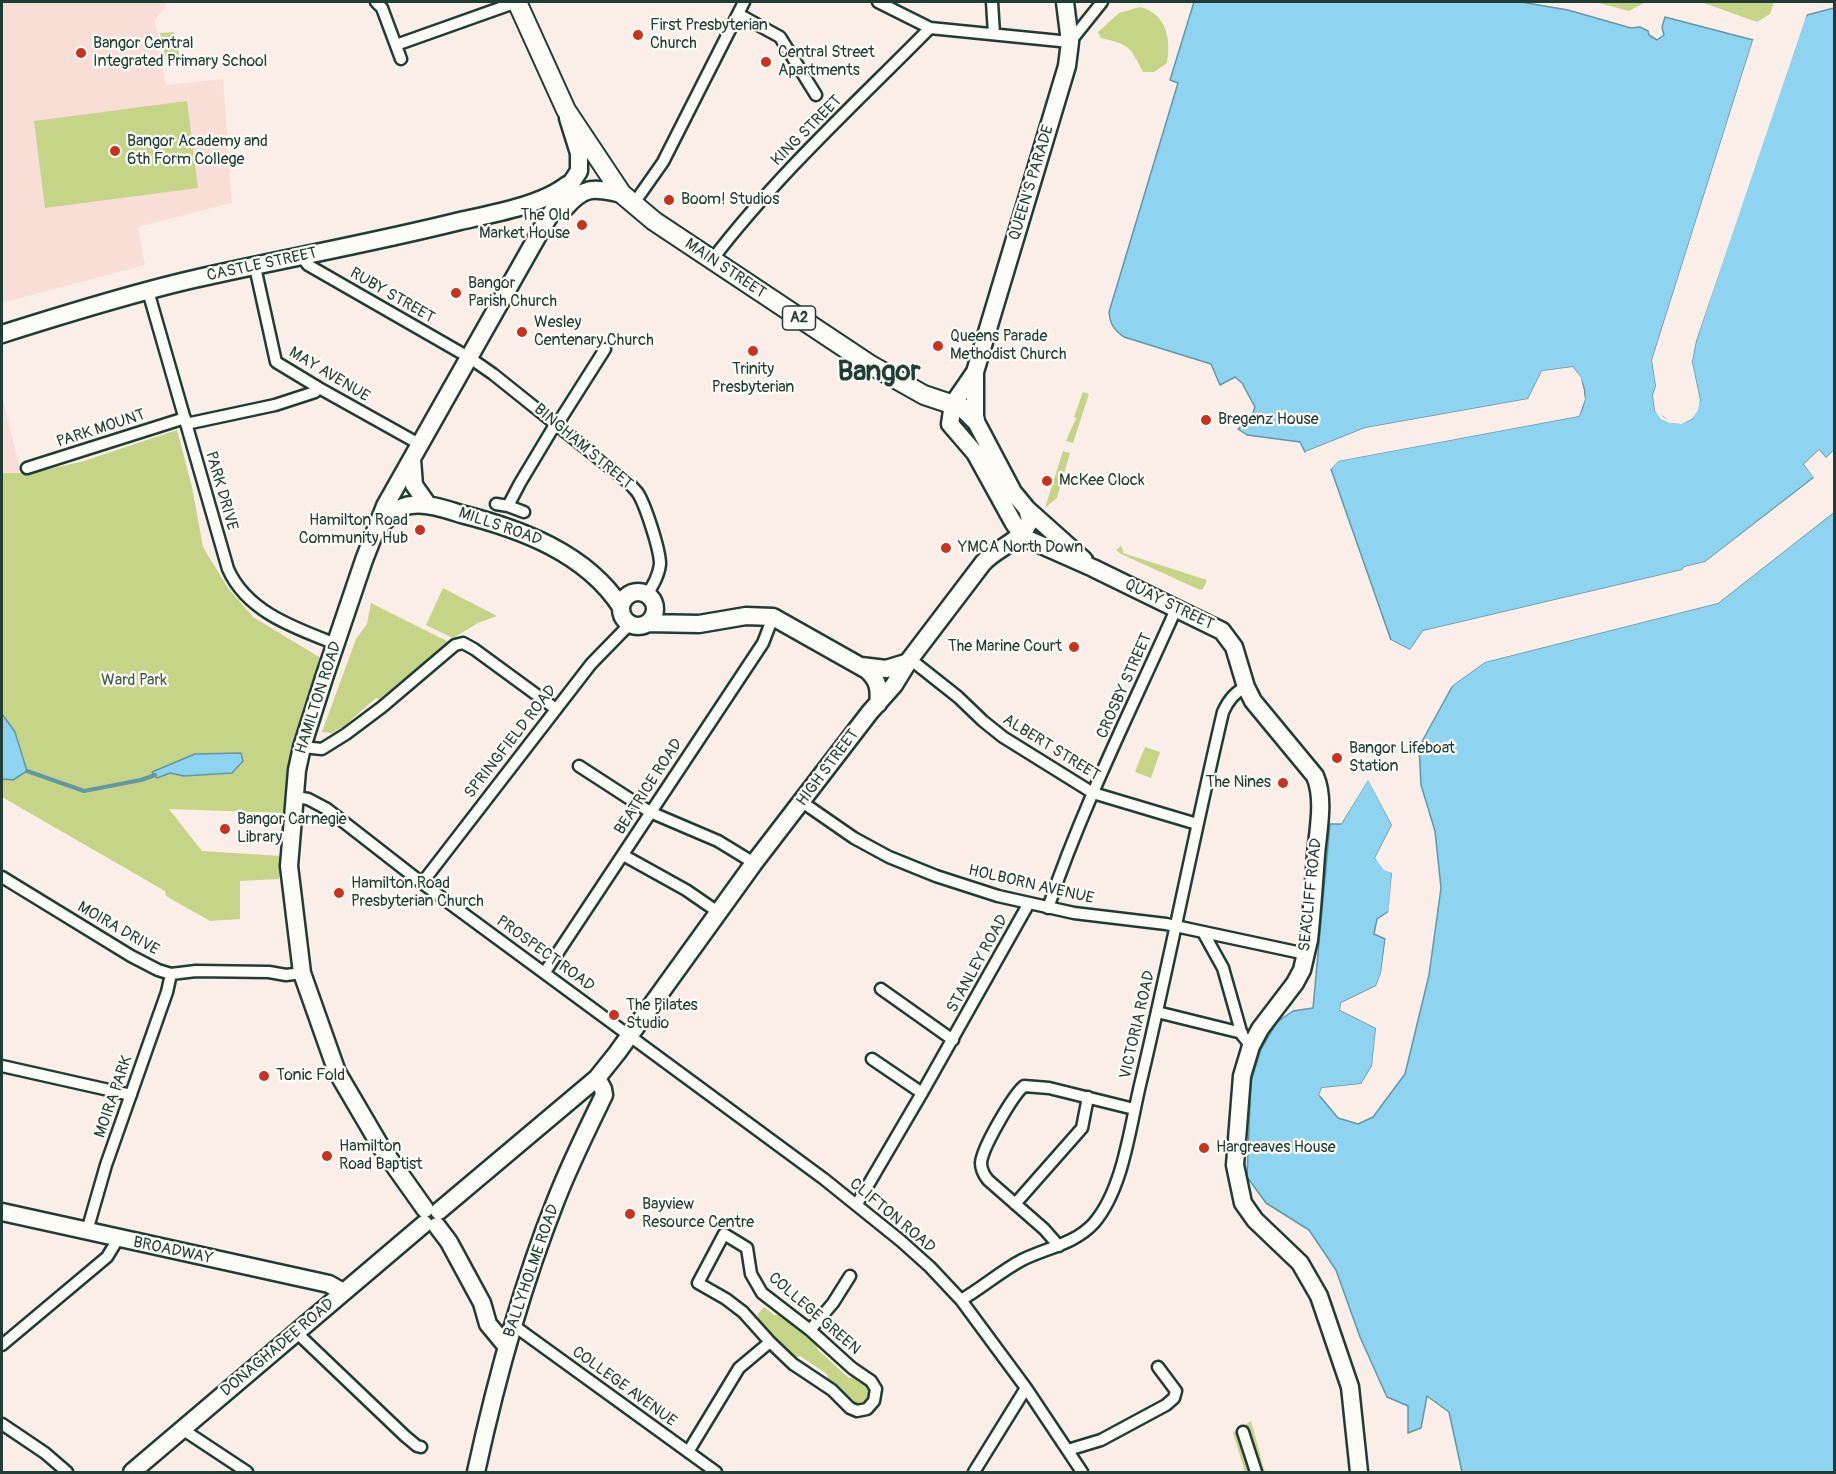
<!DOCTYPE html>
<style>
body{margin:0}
#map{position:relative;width:1836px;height:1474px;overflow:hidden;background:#fbeee9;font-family:Pangolin,sans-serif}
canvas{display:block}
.frame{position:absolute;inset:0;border:3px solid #1f3d34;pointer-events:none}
</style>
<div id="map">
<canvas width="1836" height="1474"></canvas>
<div class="frame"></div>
</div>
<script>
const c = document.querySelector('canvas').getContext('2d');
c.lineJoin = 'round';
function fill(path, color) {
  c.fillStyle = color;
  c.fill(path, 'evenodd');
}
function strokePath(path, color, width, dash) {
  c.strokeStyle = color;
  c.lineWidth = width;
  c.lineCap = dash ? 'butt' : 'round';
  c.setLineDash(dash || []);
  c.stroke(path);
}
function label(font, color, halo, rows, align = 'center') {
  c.font = font + ' Pangolin,sans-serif';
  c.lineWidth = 4.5;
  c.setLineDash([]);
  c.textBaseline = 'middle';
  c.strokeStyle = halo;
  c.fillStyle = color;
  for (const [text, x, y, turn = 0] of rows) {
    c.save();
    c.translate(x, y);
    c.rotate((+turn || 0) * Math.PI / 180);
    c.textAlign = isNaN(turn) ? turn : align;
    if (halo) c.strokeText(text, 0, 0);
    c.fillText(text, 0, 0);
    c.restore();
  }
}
fill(new Path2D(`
 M2 2H168L155 21 166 85 223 79 232 203 138 227 145 265 2 303Z
 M2 395 21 473H2Z`), '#f9ded8');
fill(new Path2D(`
 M1595 2H1646L1629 11Z
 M1701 2H1774L1770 14 1757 22Z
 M1140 7C1167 14 1171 39 1167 63L1154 72H1143C1130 47 1131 45 1101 38L1098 32 1119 13Z
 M174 32 181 62 167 63 160 33Z
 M187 101 198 188 45 208 34 121Z
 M1083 392 1089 394 1073 443 1066 441 1076 418 1074 417Z
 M177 430 192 487 203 547 228 588 253 617 324 660 292 759 285 813 169 809 202 851 282 856 279 879 240 881V919L210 921 166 896 165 891 2 797V473H31L84 461Z
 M1063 451 1070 453 1057 498 1045 508Z
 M1121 546 1123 550V553L1207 580 1203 589 1200 590 1121 554 1116 550Z
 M443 588 497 616 478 623 453 638 426 625Z
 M371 603 449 642 379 699 376 698 344 726 332 733 322 732 356 639 367 624Z
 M1145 747 1160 752 1151 778 1135 772Z
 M764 1307 774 1315 781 1314 815 1342 818 1350 849 1378 855 1377 865 1383 870 1392C868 1400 863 1405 856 1404L828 1380 827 1374 800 1356 795 1358 758 1322V1314Z
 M1251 1421 1265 1472H1245L1233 1433Z`), '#c6d488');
const water = new Path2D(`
 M1194 2H1521L1568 10 1631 28 1640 27 1648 31 1649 35 1657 40 1664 35 1662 27 1665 17 1753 40 1652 360 1656 386 1653 395 1655 411C1670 423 1673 427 1692 419L1700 400 1692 362 1696 341 1797 32 1807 15 1834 8V450L1826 458 1819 450 1804 464 1814 477 1705 562 1684 567 1682 570 1423 631 1410 650 1391 640 1331 469 1337 461 1579 416C1589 397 1586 384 1573 367L1542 371 1528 399 1365 428 1305 452 1300 442 1247 435 1238 429 1252 416 1255 407 1242 383 1235 377 1220 385 1211 364 1124 337C1114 330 1110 324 1109 312L1178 83 1170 80Z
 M1834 512V1472H1462L1449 1412 1427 1396 1421 1428 1408 1433V1406L1387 1397 1360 1337 1336 1270 1309 1230 1266 1203 1247 1177 1251 1081 1261 1049 1277 1022 1293 1011 1313 1008 1330 824H1341L1368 779 1392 825 1375 858 1392 873 1389 911 1377 919 1374 934 1385 939 1381 973 1376 986 1341 1003 1340 1010 1376 1028 1372 1066 1361 1084 1322 1088 1319 1095 1338 1118 1358 1124 1373 1117 1405 1074 1429 975 1441 888 1435 831 1421 785 1419 747 1453 685 1485 662 1718 603Z
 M2 714 15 732 27 771 13 780 2 779Z
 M241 753 243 761 232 773 184 776 170 773 157 778 152 772 195 754Z`);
fill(water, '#8ed3f0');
strokePath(water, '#6297a5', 1.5);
fill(new Path2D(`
 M1808 11 1696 341 1692 362 1700 400 1698 410 1692 419 1681 424 1670 423 1661 419 1655 411 1653 395 1656 386 1652 360 1753 40 1756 38 1655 360 1659 386 1656 395 1658 410 1663 417 1671 421H1680L1690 417 1695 409 1697 400 1689 362 1693 340 1794 31 1805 13Z
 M1573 367 1581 378 1585 399 1579 416 1338 461 1331 469 1329 467 1337 458 1577 413 1583 402 1578 379 1571 370 1544 374 1529 402 1366 431 1308 454 1305 452 1365 428 1528 399 1542 371Z
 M1819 450 1826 458 1834 450V454L1826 461 1819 454 1808 464 1817 476V480L1706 565 1686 570 1683 573 1424 634 1411 653 1389 643 1391 640 1410 650 1423 631 1682 570 1684 567 1705 562 1814 478 1804 464Z
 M1834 509V512L1718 603 1485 662 1453 685 1445 694 1451 683 1484 659 1716 600Z
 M1369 776 1395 825 1379 858 1386 867 1395 872 1392 911 1388 915 1392 873 1384 870 1375 858 1392 825 1368 780 1341 824 1340 820 1365 778Z
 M1386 936 1388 939 1384 973 1379 988 1343 1005V1009L1379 1027 1375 1066 1362 1087 1324 1091 1323 1095 1330 1103 1319 1095 1322 1088 1361 1084 1372 1066 1376 1028 1340 1010 1341 1003 1376 986 1381 973Z`), '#fbeee9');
strokePath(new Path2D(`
 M27 771 84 791 141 780 155 775`), '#6297a5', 4);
const street = new Path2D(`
 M376 2 382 8 401 59
 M878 2 930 28 1070 42 1102 2
 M992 2 994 34
 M738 14 780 37 816 95
 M396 45 517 2
 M630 202 637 199 663 162 744 2
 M302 257 308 265 470 358 493 374 623 478C628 482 633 487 637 492 645 503 660 550 660 564 659 575 653 585 647 595
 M712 260C776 176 856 103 930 28
 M255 267 276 362 319 388 421 445
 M148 291 228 569C247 612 295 628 336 644
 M186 424 275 405 315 392 319 388
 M27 468 185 418
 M496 504 508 506 524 512
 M508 506 520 483 553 428 560 420 605 349
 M910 659 958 697 983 721 1003 737 1093 793 1197 824
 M302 747 322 749 346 734 382 707 455 645 463 643 474 649 556 709
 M579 766 650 812 718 841 754 863
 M296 797 308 799 327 809 422 883 824 1179 901 1241 930 1267 961 1300 1026 1388 1082 1472
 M802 802 854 838 889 857 936 876 998 896 1074 913 1166 924 1306 954
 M623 855 686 890 718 912
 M2 877 131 956 158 970 171 974 196 971 269 972 286 975 302 973
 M422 883 591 664 629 625
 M1048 908C1083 805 1132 708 1176 609
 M1203 932 1223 968 1242 1035 1251 1046
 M545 972 763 643 773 617
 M881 989 953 1040
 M1157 1012 1242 1033
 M872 1059 922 1093
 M2 1066 131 1095
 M857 1204 922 1093 1029 903
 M1015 1204 1082 1128 1088 1097
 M87 1231 106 1165 167 992 171 974
 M1059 1246 1044 1229 988 1180C984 1175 981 1170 981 1163 982 1148 1013 1095 1024 1086L1049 1088 1134 1109
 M961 1300C982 1288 1001 1271 1022 1260 1046 1248 1075 1244 1094 1223 1124 1188 1130 1125 1141 1081 1170 959 1194 835 1223 712 1228 701 1234 692 1246 687
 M513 1325 716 1472
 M810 1330 833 1303 850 1276
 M296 1332 405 1436 417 1446 421 1447
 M2 1345 107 1257 118 1239
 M2 1424 45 1453 67 1472
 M182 1429 247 1472
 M1243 1432 1256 1472
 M1068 1450 1101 1440 1166 1405 1174 1398 1176 1391 1158 1367
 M688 1452 739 1368 770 1342 743 1312 726 1299 698 1283 724 1234 747 1248 751 1274 762 1293 810 1330 852 1368 871 1381 876 1389 874 1401 867 1409 857 1411 850 1408 832 1390 793 1364 770 1342
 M974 1472 1026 1388`);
const secondary = new Path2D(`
 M1065 2 1070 42 1067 66 975 372V420L1013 492 1027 509 1084 560
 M565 208C585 185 594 188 622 194
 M2 334C65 314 129 294 194 279 282 259 372 243 460 221 492 214 542 205 567 185
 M975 372 953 404 950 424 975 453 1013 522 1023 537 1093 568 1222 631 1234 647 1246 687 1253 701 1315 776C1325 799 1318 830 1316 855 1314 883 1312 912 1309 940L1302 970 1295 983 1260 1029 1251 1046 1242 1076 1235 1165 1243 1203 1255 1220 1300 1263 1319 1296 1350 1387 1359 1472
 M412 460 414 485 428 505
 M381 525C390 516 398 506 411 505 428 503 445 509 461 514 521 529 586 553 621 607
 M621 609a17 17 0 1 1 34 0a17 17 0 1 1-34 0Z
 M647 623 699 624 746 616 773 617 867 670C878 680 880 689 878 704
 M861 666 886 669 909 662
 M425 1209 381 1147 337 1072 302 973 289 866 297 770 302 747 324 678 364 560 385 506 545 223 579 171V153L568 118
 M439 1211 597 1078 617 1053 754 863 870 712 894 685 910 659 983 563C997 547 1022 542 1030 520L1027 509
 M2 1212 329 1284 343 1292
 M437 1226 449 1242 482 1303 488 1324 507 1347
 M132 1472 424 1224
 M476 1472C496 1380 521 1288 556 1200 570 1164 587 1130 604 1095L603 1089 597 1078`);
const primary = new Path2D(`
 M517 2 566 110 622 194 654 221 869 364 924 395 963 408 975 420`);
strokePath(street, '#1f3d34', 15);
strokePath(secondary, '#1f3d34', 21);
strokePath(primary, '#1f3d34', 22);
strokePath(street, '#fdfcf7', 10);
strokePath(secondary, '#fdfcf7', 16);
strokePath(primary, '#fdfcf7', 18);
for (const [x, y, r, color] of [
 [638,35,6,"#c8321e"],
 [81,53,6,"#c8321e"],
 [766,62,6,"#c8321e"],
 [115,151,6,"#c8321e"],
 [669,200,6,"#c8321e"],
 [582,225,6,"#c8321e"],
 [456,293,6,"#c8321e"],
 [522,332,6,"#c8321e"],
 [938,346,6,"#c8321e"],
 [753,351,6,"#c8321e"],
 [1206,420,6,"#c8321e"],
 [1047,481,6,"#c8321e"],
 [420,530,6,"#c8321e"],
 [946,548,6,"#c8321e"],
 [1074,647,6,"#c8321e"],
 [1337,758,6,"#c8321e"],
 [1283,783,6,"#c8321e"],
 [225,829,6,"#c8321e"],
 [339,893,6,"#c8321e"],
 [614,1015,6,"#c8321e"],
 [264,1076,6,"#c8321e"],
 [1204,1148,6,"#c8321e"],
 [327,1156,6,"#c8321e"],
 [630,1214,6,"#c8321e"]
]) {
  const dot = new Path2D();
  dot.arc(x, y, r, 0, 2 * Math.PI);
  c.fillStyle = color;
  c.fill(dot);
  strokePath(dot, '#fdfcf7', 2);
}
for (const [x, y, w] of [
 [799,318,33]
]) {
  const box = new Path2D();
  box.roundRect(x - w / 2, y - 12, w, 24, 4.5);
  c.fillStyle = '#fdfcf7';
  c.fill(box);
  strokePath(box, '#1f3d34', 1.5);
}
label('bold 15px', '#1f3d34', null, [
 ["A2",799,318]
]);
label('16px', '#1f3d34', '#fdfcf7', [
 ["First Presbyterian",650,26],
 ["Church",650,44],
 ["Bangor Central",93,44],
 ["Integrated Primary School",93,62],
 ["Central Street",778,53],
 ["Apartments",778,71],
 ["Bangor Academy and",127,142],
 ["6th Form College",127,160],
 ["Boom! Studios",681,200],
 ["The Old",570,216,"right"],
 ["Market House",570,234,"right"],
 ["Bangor",468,284],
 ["Parish Church",468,302],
 ["Wesley",534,323],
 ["Centenary Church",534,341],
 ["Queens Parade",950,337],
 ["Methodist Church",950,355],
 ["Trinity",753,370,"center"],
 ["Presbyterian",753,388,"center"],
 ["Bregenz House",1218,420],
 ["McKee Clock",1059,481],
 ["Hamilton Road",408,521,"right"],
 ["Community Hub",408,539,"right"],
 ["YMCA North Down",958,548],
 ["The Marine Court",1062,647,"right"],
 ["Bangor Lifeboat",1349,749],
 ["Station",1349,767],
 ["The Nines",1271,783,"right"],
 ["Bangor Carnegie",237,820],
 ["Library",237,838],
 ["Hamilton Road",351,884],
 ["Presbyterian Church",351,902],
 ["The Pilates",626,1006],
 ["Studio",626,1024],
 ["Tonic Fold",276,1076],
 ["Hamilton",339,1147],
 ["Road Baptist",339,1165],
 ["Hargreaves House",1216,1148],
 ["Bayview",642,1205],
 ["Resource Centre",642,1223]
], 'left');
label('16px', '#1f3d34', '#fdfcf7', [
 ["KING STREET",807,131,-45],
 ["QUEEN'S PARADE",1032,183,-73],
 ["CASTLE STREET",262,265,-12],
 ["MAIN STREET",725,269,34],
 ["RUBY STREET",392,296,30],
 ["MAY AVENUE",329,375,31],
 ["PARK MOUNT",101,429,-18],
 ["BINGHAM STREET",583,447,40],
 ["PARK DRIVE",221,491,74],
 ["MILLS ROAD",500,527,19],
 ["QUAY STREET",1169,605,26],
 ["CROSBY STREET",1125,686,-66],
 ["HAMILTON ROAD",319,698,-72],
 ["SPRINGFIELD ROAD",511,742,-52],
 ["ALBERT STREET",1051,748,32],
 ["HIGH STREET",828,768,-53],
 ["BEATRICE ROAD",649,787,-57],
 ["HOLBORN AVENUE",1031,885,13],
 ["SEACLIFF ROAD",1311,895,-84],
 ["MOIRA DRIVE",118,929,30],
 ["PROSPECT ROAD",545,954,36],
 ["STANLEY ROAD",978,964,-61],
 ["VICTORIA ROAD",1138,1025,-77],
 ["MOIRA PARK",114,1097,-71],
 ["CLIFTON ROAD",892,1216,40],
 ["BROADWAY",173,1251,12],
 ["BALLYHOLME ROAD",532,1271,-71],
 ["COLLEGE GREEN",814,1314,41],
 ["DONAGHADEE ROAD",278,1348,-40],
 ["COLLEGE AVENUE",624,1387,36]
]);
label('16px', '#405b45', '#fdfcf7', [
 ["Ward Park",134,681]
]);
label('bold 28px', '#1f3d34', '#fdfcf7', [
 ["Bangor",879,373]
]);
</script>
